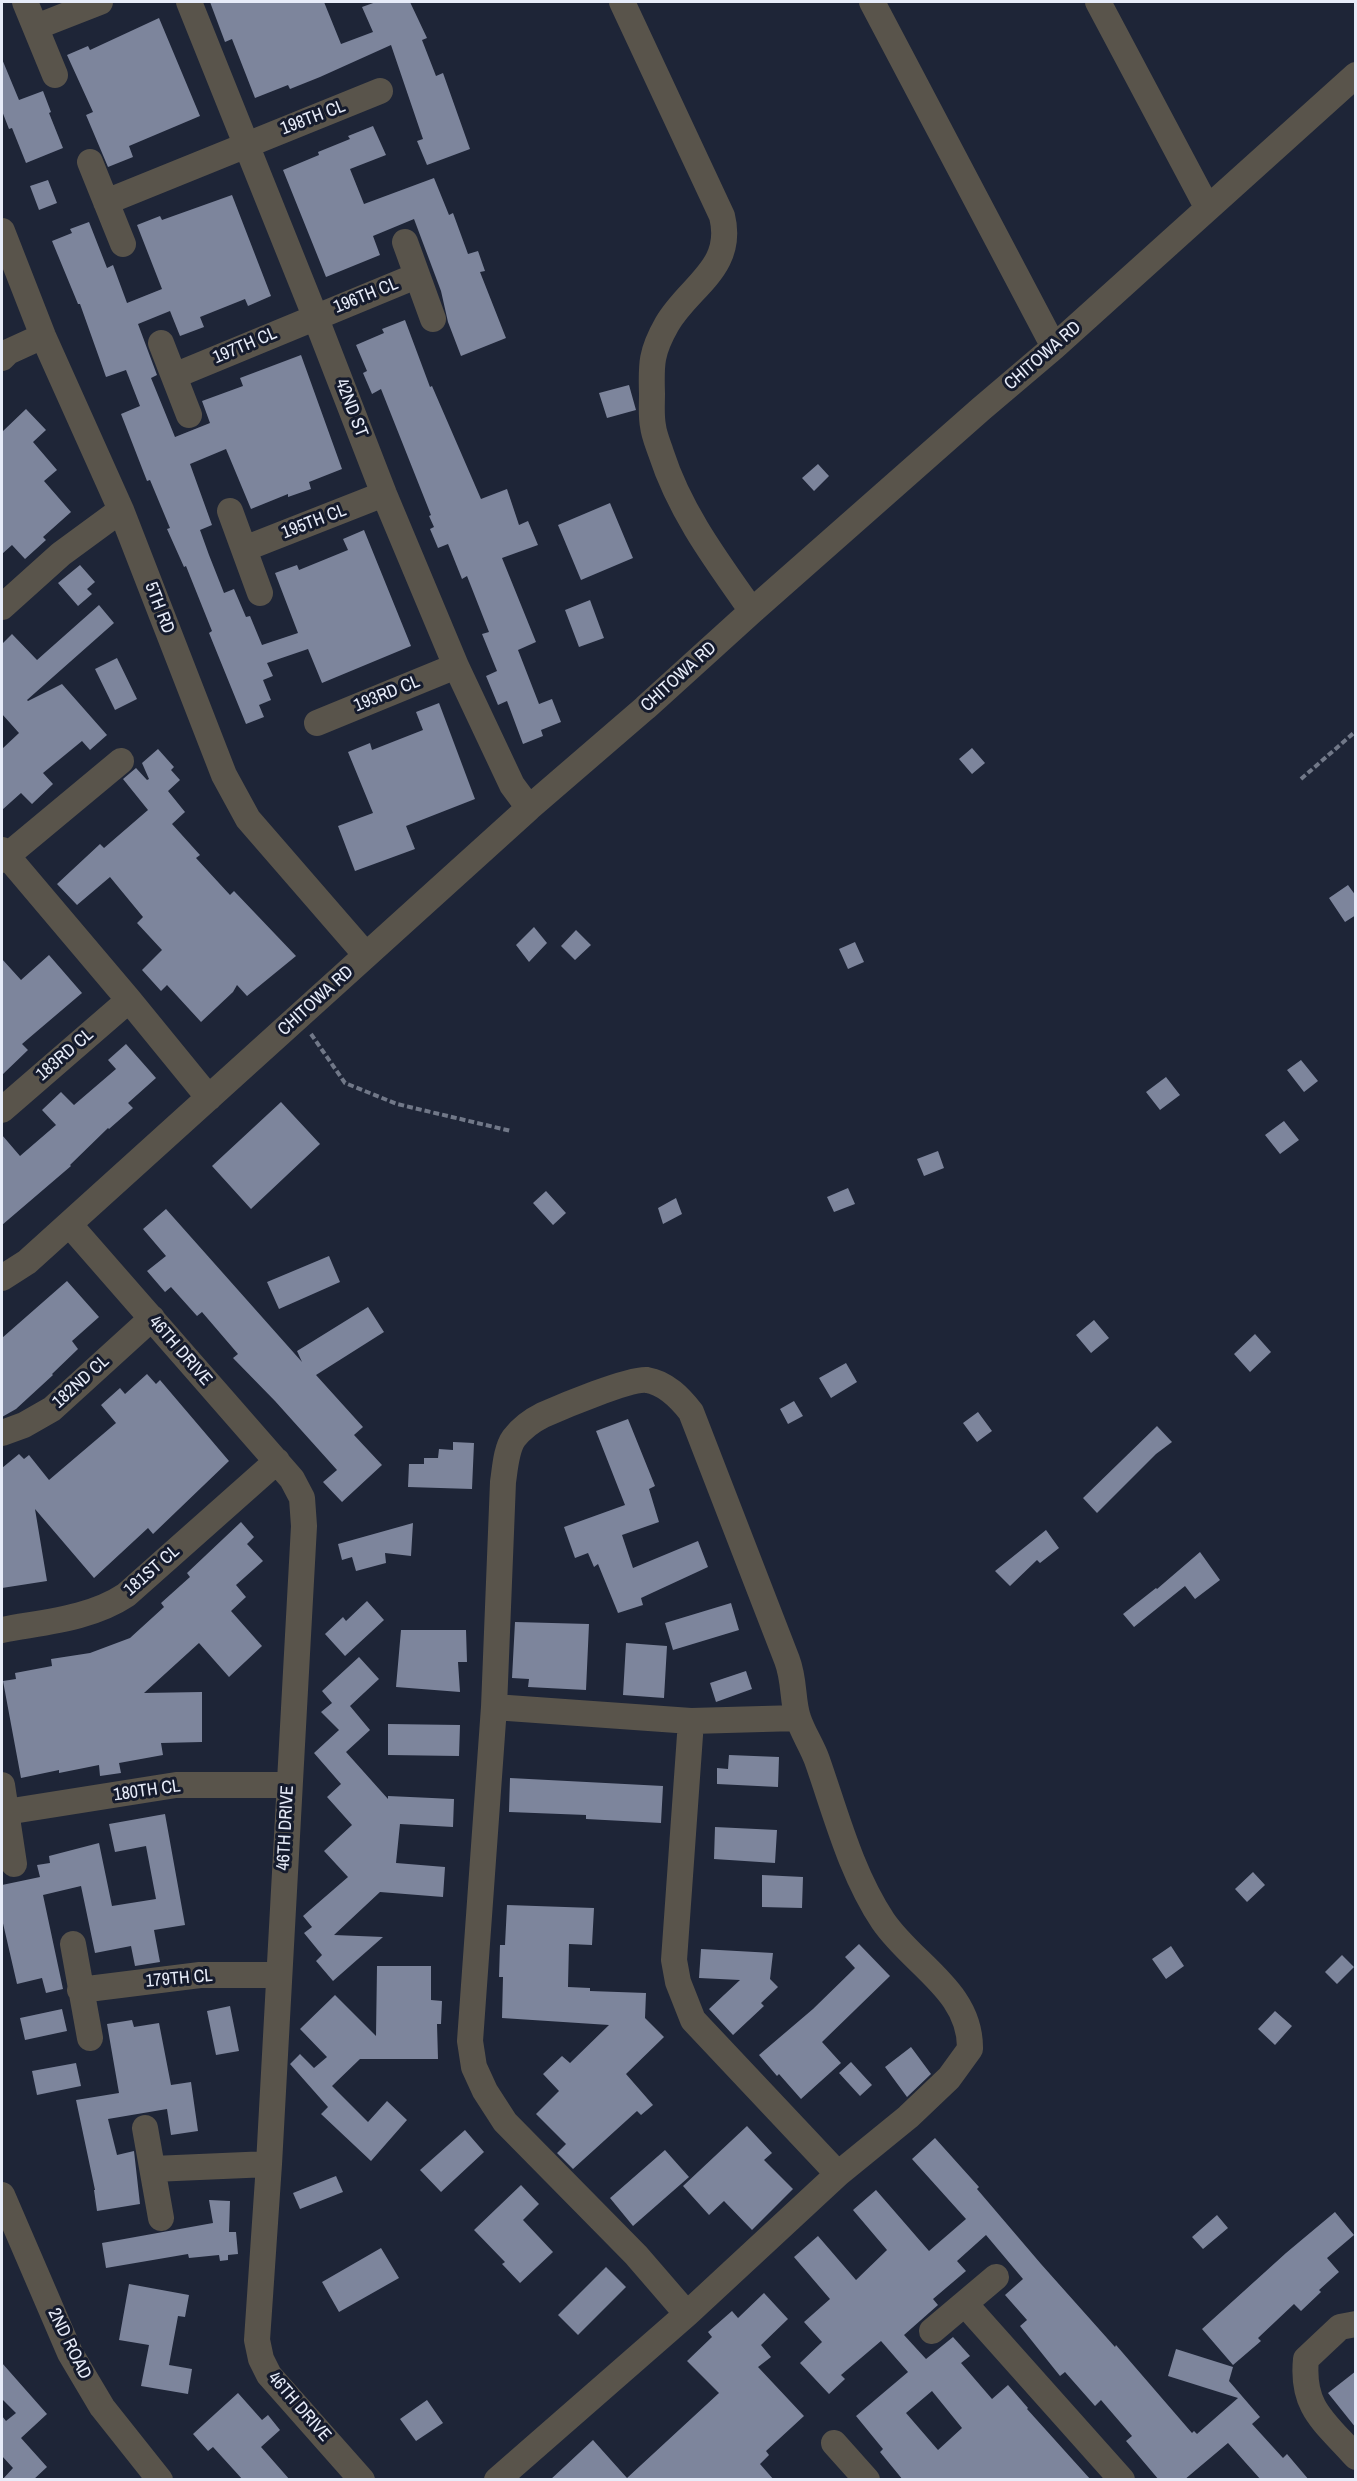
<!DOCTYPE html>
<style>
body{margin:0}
#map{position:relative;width:1357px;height:2481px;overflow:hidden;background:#1e2537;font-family:"Archivo Narrow",sans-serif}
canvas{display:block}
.frame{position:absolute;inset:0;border:3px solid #e7ecf9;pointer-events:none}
</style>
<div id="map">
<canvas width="1357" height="2481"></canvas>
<div class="frame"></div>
</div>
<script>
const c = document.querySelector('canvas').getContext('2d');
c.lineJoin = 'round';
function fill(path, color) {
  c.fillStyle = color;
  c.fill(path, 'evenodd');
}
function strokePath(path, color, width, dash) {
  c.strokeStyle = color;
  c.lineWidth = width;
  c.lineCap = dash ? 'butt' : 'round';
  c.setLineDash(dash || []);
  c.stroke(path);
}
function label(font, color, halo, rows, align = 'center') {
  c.font = font + ' "Archivo Narrow",sans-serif';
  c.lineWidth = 6;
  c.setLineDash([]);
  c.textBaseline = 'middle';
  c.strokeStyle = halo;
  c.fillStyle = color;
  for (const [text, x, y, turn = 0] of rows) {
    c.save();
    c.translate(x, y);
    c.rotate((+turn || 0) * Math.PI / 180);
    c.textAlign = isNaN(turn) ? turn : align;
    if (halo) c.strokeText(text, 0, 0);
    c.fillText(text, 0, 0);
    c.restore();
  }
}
fill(new Path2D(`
 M210 2H324L341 44 373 32 362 7 376 2H410L427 38 422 40 436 76 443 73 470 149 427 165 417 141 423 139 391 45 320 77 290 89 288 85 255 98 232 39 225 42Z
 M159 18 200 116 129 146 133 157 108 167 86 115 93 112 67 55 88 46 90 50Z
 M2 59 19 100 43 91 51 112 49 113 63 148 26 163 12 128 9 129 2 111Z
 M373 126 386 155 350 169 364 204 434 178 449 215 453 213 468 254 478 251 485 271 480 272 506 338 461 356 448 322 441 291 414 219 373 236 380 255 326 277 283 170 319 155 318 152 350 139 348 136Z
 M48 180 57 203 39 210 30 186Z
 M232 195 271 296 248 306 245 299 200 317 204 327 180 336 170 311 138 324 157 375 151 378 175 437 210 423 202 401 243 386 240 378 301 355 342 469 309 482 311 489 288 497V494L251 509 226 449 190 464 212 525 200 530 209 555 224 593 234 589 246 617 250 616 262 645 298 633 275 573 297 565 299 570 348 550 343 539 364 530 411 646 322 683 308 649 267 663 273 676 263 680 271 700 259 705 264 717 246 724 209 633 212 631 186 566 184 567 167 529 170 528 150 480 147 481 121 414 140 406 126 370 106 377 80 304H78L52 241 72 233 70 229 89 222 107 268 113 265 127 303 162 289 137 225 160 216 162 220Z
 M405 320 430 387 432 386 481 499 507 489 519 525 528 521 538 545 502 558 536 642 518 650 539 704 552 699 561 722 541 730 543 736 523 744 507 701 498 705 486 676 497 671 482 634 489 632 467 576 462 579 448 544 438 548 430 529 434 527 429 516 431 515 381 389 372 394 363 373 367 371 356 345 384 333 382 329Z
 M629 385 636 410 607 418 599 393Z
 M26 409 46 430 33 442 57 470 44 481 71 512 43 537 46 540 25 559 12 545 2 554V432Z
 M818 464 829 476 814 491 802 478Z
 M610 503 633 558 581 580 558 525Z
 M80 565 95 582 87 589 92 594 78 606 58 583Z
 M590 600 604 638 579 647 565 610Z
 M99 605 114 623 27 700 28 701 62 684 107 735 90 750 82 741 43 773 53 784 32 804 21 793 2 810V749L19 733 2 714V644L12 634 37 660Z
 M117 658 137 699 115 710 95 669Z
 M439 703 475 799 406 826 415 849 355 871 338 826 373 813 348 752 370 743 372 750 423 730 416 712Z
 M972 748 985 763 972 774 959 759Z
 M158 749 174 767 171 770 180 780 168 791 185 812 172 824 200 855 196 858 230 895 234 891 296 956 247 996 237 985 233 992 201 1022 167 985 161 991 142 970 162 950 137 923 143 917 110 877 77 905 57 884 100 844 104 848 148 810 123 779 136 768 147 780 149 779 142 763Z
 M1348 885 1356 896V915L1345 922 1329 898Z
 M534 927 547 943 529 962 516 945Z
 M576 930 591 945 575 960 561 946Z
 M855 942 864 962 848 969 839 949Z
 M49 955 82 993 22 1044 28 1050 2 1075V959L21 980Z
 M126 1044 156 1078 128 1103 133 1108 109 1129 108 1128 70 1165 71 1166 2 1225V1135L20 1156 56 1125 42 1110 61 1092 74 1105 116 1069 108 1060Z
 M1301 1060 1318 1081 1304 1092 1287 1070Z
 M1166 1077 1180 1095 1160 1110 1146 1092Z
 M281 1102 320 1144 251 1209 212 1166Z
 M1284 1121 1299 1140 1280 1154 1265 1135Z
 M938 1151 944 1168 924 1176 917 1159Z
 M848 1188 855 1204 834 1212 827 1197Z
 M546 1191 566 1213 553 1225 533 1203Z
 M676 1198 682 1214 663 1224 658 1208Z
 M166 1209 302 1362 297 1351 368 1307 384 1332 316 1375 363 1427 354 1435 382 1465 342 1502 323 1482 337 1470 275 1401 233 1358 238 1354 202 1312 197 1316 171 1287 165 1292 147 1271 166 1256 143 1229Z
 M329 1256 340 1282 279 1309 267 1282Z
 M67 1281 99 1317 72 1341 78 1349 52 1374 53 1375 16 1409 2 1417V1338Z
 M1094 1320 1109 1338 1091 1353 1076 1335Z
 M1255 1334 1271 1352 1250 1372 1234 1354Z
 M846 1363 857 1382 831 1398 819 1378Z
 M147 1374 156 1384 160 1380 229 1461 153 1534 148 1528 94 1578 35 1509 47 1581 2 1588V1468L19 1454 24 1459 29 1455 49 1480 116 1423 101 1405 120 1388 125 1394Z
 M794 1401 803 1416 788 1424 780 1409Z
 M978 1412 992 1431 977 1442 963 1423Z
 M628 1419 655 1486 649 1489 659 1522 622 1535 633 1568 698 1541 708 1567 641 1598 643 1605 618 1613 598 1564 594 1567 588 1553 575 1558 564 1527 625 1505 596 1431Z
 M1157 1426 1172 1442 1156 1454 1097 1513 1083 1498Z
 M453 1442 474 1443 472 1489 408 1487 409 1464H424V1458H438L439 1449 453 1450Z
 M241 1522 254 1537 247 1544 263 1561 236 1585 246 1597 231 1611 262 1646 229 1677 199 1643 144 1693 202 1692V1742L161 1743 163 1755 119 1763 121 1773 100 1776 99 1765 59 1773V1770L21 1778 3 1681 16 1679 15 1673 52 1666 51 1659 90 1653 130 1638 164 1607 161 1603 190 1577 187 1573Z
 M413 1523 411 1556 385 1553 386 1563 356 1571 352 1557 342 1560 338 1544Z
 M1046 1530 1059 1548 1040 1563 1037 1560 1010 1586 995 1571Z
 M1200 1552 1220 1580 1195 1599 1185 1586 1134 1627 1123 1614 1156 1588 1157 1589Z
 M367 1601 384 1620 345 1656 325 1634 343 1617 346 1621Z
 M731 1603 739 1630 673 1650 665 1623Z
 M515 1622 589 1624 586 1690 528 1687 529 1679 512 1678Z
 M401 1630H466L467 1662H458L460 1692 396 1687Z
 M626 1643 667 1646 664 1698 623 1695Z
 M359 1657 379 1679 350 1706 370 1730 346 1752 388 1799V1796L454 1799 453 1827 400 1824 396 1863 445 1867 443 1897 380 1892 334 1935 383 1937 333 1981 316 1961 322 1955 304 1933 312 1927 303 1916 348 1877 324 1851 352 1825 327 1797 341 1784 314 1753 339 1730 321 1712 332 1703 322 1691Z
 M746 1671 752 1689 716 1702 710 1683Z
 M388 1724 460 1725 459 1756 388 1755Z
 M729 1755 779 1757 778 1787 717 1784V1768L728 1769Z
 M510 1778 663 1786 661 1823 586 1819V1815L509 1812Z
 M165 1814 185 1925 154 1930 160 1962 135 1966 131 1946 95 1953 81 1886 43 1895 63 1989 46 1993 42 1978 17 1984 2 1919V1885L40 1877 37 1865 50 1863 49 1856 99 1843 112 1906 156 1899 146 1846 115 1852 109 1824Z
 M715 1827 777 1830 775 1863 714 1859Z
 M1253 1872 1265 1885 1247 1902 1235 1889Z
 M762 1875 803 1877 802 1908 762 1907Z
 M507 1905 594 1908 592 1945 569 1944 568 1987 590 1988V1991L646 1993 645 2018 664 2037 626 2074 653 2105 641 2115 637 2111 573 2169 557 2153 566 2144 536 2114 559 2091 543 2074 562 2056 570 2063 609 2025 502 2018 503 1977H499L500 1945H505Z
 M859 1944 890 1976 822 2042 841 2063 801 2099 779 2074 777 2076 759 2055 813 2009 855 1968 845 1957Z
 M1171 1946 1184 1966 1166 1979 1152 1959Z
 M701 1949 773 1953 770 1979 778 1987 761 2003 764 2006 733 2035 709 2009 740 1980 699 1978Z
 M1342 1955 1354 1967 1337 1984 1325 1972Z
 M377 1966H431V2000L442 2001 441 2024H437L438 2059H360L332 2086 368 2122 387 2101 407 2120 371 2161 321 2114 328 2107 290 2064 300 2054 314 2068 327 2057 300 2029 335 1995 376 2036Z
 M230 2006 239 2051 216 2055 207 2011Z
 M62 2009 67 2031 25 2040 20 2018Z
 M1275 2011 1292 2026 1275 2045 1258 2029Z
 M132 2020 134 2027 159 2023 171 2085 191 2082 198 2131 171 2135 167 2109 108 2119 117 2155 134 2151 140 2204 97 2211 94 2190H95L76 2100 119 2093 107 2024Z
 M911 2047 931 2074 907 2097 885 2067Z
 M851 2062 872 2085 860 2096 839 2073Z
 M76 2063 81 2086 37 2095 32 2071Z
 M747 2126 772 2153 764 2160 793 2189 752 2230 724 2201 709 2215 683 2186Z
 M465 2130 484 2152 441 2192 420 2170Z
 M935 2138 979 2187 977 2189 1041 2264 1115 2347 1116 2345 1192 2433 1194 2431 1197 2434 1238 2398 1168 2376 1176 2349 1233 2367 1229 2381 1260 2417 1252 2424 1283 2458 1287 2454 1309 2480H1261L1228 2443 1184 2480H1159L1126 2441 1132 2436 1101 2400 1095 2406 1065 2372 1060 2376 1020 2326 1027 2320 1005 2295 1023 2279 986 2235 957 2261 966 2271 933 2299 938 2305 904 2335 926 2359 953 2337 970 2356 961 2363 992 2399 1008 2385 1028 2408 1027 2409 1091 2480H903L880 2452 883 2449 856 2416 908 2372 881 2341 841 2375 845 2379 829 2394 800 2363 822 2342 804 2322 830 2299 794 2257 818 2236 856 2280 887 2250 853 2210 876 2190 929 2251 966 2219 912 2159ZM932 2391 962 2428 938 2450 906 2413Z
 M665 2150 689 2177 633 2226 610 2198Z
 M336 2176 343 2192 300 2209 293 2193Z
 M521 2185 539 2204 523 2220 553 2252 520 2283 502 2264 505 2262 474 2230Z
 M209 2200 230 2201 229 2232H236L238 2254 228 2255V2260L220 2261 219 2255 189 2258 188 2254 106 2268 102 2243 213 2223Z
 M1335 2212 1354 2235 1327 2258 1339 2272 1319 2290 1321 2292 1301 2311 1294 2304 1258 2338 1261 2341 1233 2365 1202 2329 1286 2253Z
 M1217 2215 1228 2228 1203 2249 1192 2237Z
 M381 2248 399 2278 339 2312 322 2282Z
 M606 2267 626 2287 578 2335 558 2315Z
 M129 2284 189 2295 185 2317 178 2316 169 2365 192 2369 188 2394 141 2386 149 2345 119 2340Z
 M764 2293 788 2319 761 2345 771 2357 758 2367 804 2416 766 2451 769 2455 760 2464 774 2480H550L593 2440 627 2478 719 2393 687 2361 712 2337 708 2332 732 2311 738 2318Z
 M2 2363 47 2414 21 2438 47 2467 33 2480H2L13 2468 2 2456V2416L6 2421 16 2413 2 2399Z
 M1356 2371V2428L1328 2393Z
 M238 2393 262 2420 268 2415 280 2430 261 2447 290 2480H243L213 2447 208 2451 193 2434Z
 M427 2400 443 2423 416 2441 400 2419Z`), '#7d859c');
strokePath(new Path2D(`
 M1301 779 1356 731
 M311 1034 345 1083 397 1104 511 1131`), '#717888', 4, [6, 3]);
strokePath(new Path2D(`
 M25 2 55 75
 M189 2 315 316 384 494 456 666 512 785 529 808
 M622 2 722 216C735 268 689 286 667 324 651 352 651 364 652 394 652 405 651 416 653 426 654 435 658 444 661 453 680 512 716 560 752 611
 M872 2 1054 347
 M1098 2 1207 207
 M36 27 100 2
 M90 162 123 244
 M106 202 380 91
 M2 231 43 336 121 510 224 775 248 819 366 955
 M405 242 433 319
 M161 343 189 415
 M2 358 8 352 43 336
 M174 376 416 276
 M230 511 260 593
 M244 549 384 494
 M2 607 61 554 121 510
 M317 723 456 666
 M2 850 129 1000 209 1098
 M2 860 121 761
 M2 1110 129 1000
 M69 1224 292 1479 302 1498 304 1526 269 2164 257 2340 261 2359 269 2375 362 2480
 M2 1278 27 1262 529 808 645 708 752 611 981 409 1054 347 1356 75
 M2 1433 24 1425 52 1409 152 1318
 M2 1630C43 1622 90 1619 126 1595L277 1461
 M494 1707 691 1721 798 1718
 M691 1721 674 1960 678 1982 693 2020 838 2174
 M2 1785 14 1864
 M6 1812 176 1785H289
 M73 1944 90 2038
 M80 1990 200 1975H279
 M145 2128 161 2218
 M153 2169 269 2164
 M2 2195 70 2353 102 2407 160 2480
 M965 2304 1122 2480
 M1356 2324 1340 2327 1306 2359C1301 2408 1325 2422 1356 2457
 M932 2331 996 2277
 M834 2443 867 2480
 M497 2480 687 2314 838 2174 908 2117 949 2078 970 2049C971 1991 913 1965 883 1921 851 1873 836 1814 817 1760 812 1746 803 1733 798 1718 792 1700 795 1681 787 1660L691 1412C680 1398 666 1383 647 1380 630 1378 561 1407 543 1415 533 1420 521 1429 514 1438 506 1449 505 1469 503 1482L494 1707 470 2041 474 2067 485 2091 505 2122 636 2255 687 2314`), '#59544b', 26);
label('18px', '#e7ecf9', '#151b2d', [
 ["198TH CL",313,118,-21],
 ["196TH CL",366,296,-22],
 ["197TH CL",245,346,-23],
 ["CHITOWA RD",1043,356,-41],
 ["42ND ST",351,408,69],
 ["195TH CL",314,522,-21],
 ["5TH RD",159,608,69],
 ["CHITOWA RD",679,677,-42],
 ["193RD CL",387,694,-22],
 ["CHITOWA RD",316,1001,-42],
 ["183RD CL",65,1055,-41],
 ["46TH DRIVE",180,1351,49],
 ["182ND CL",81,1382,-42],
 ["181ST CL",152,1571,-41],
 ["180TH CL",147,1791,-8],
 ["46TH DRIVE",286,1828,-87],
 ["179TH CL",179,1979,-5],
 ["2ND ROAD",69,2344,64],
 ["46TH DRIVE",299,2407,49]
]);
</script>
